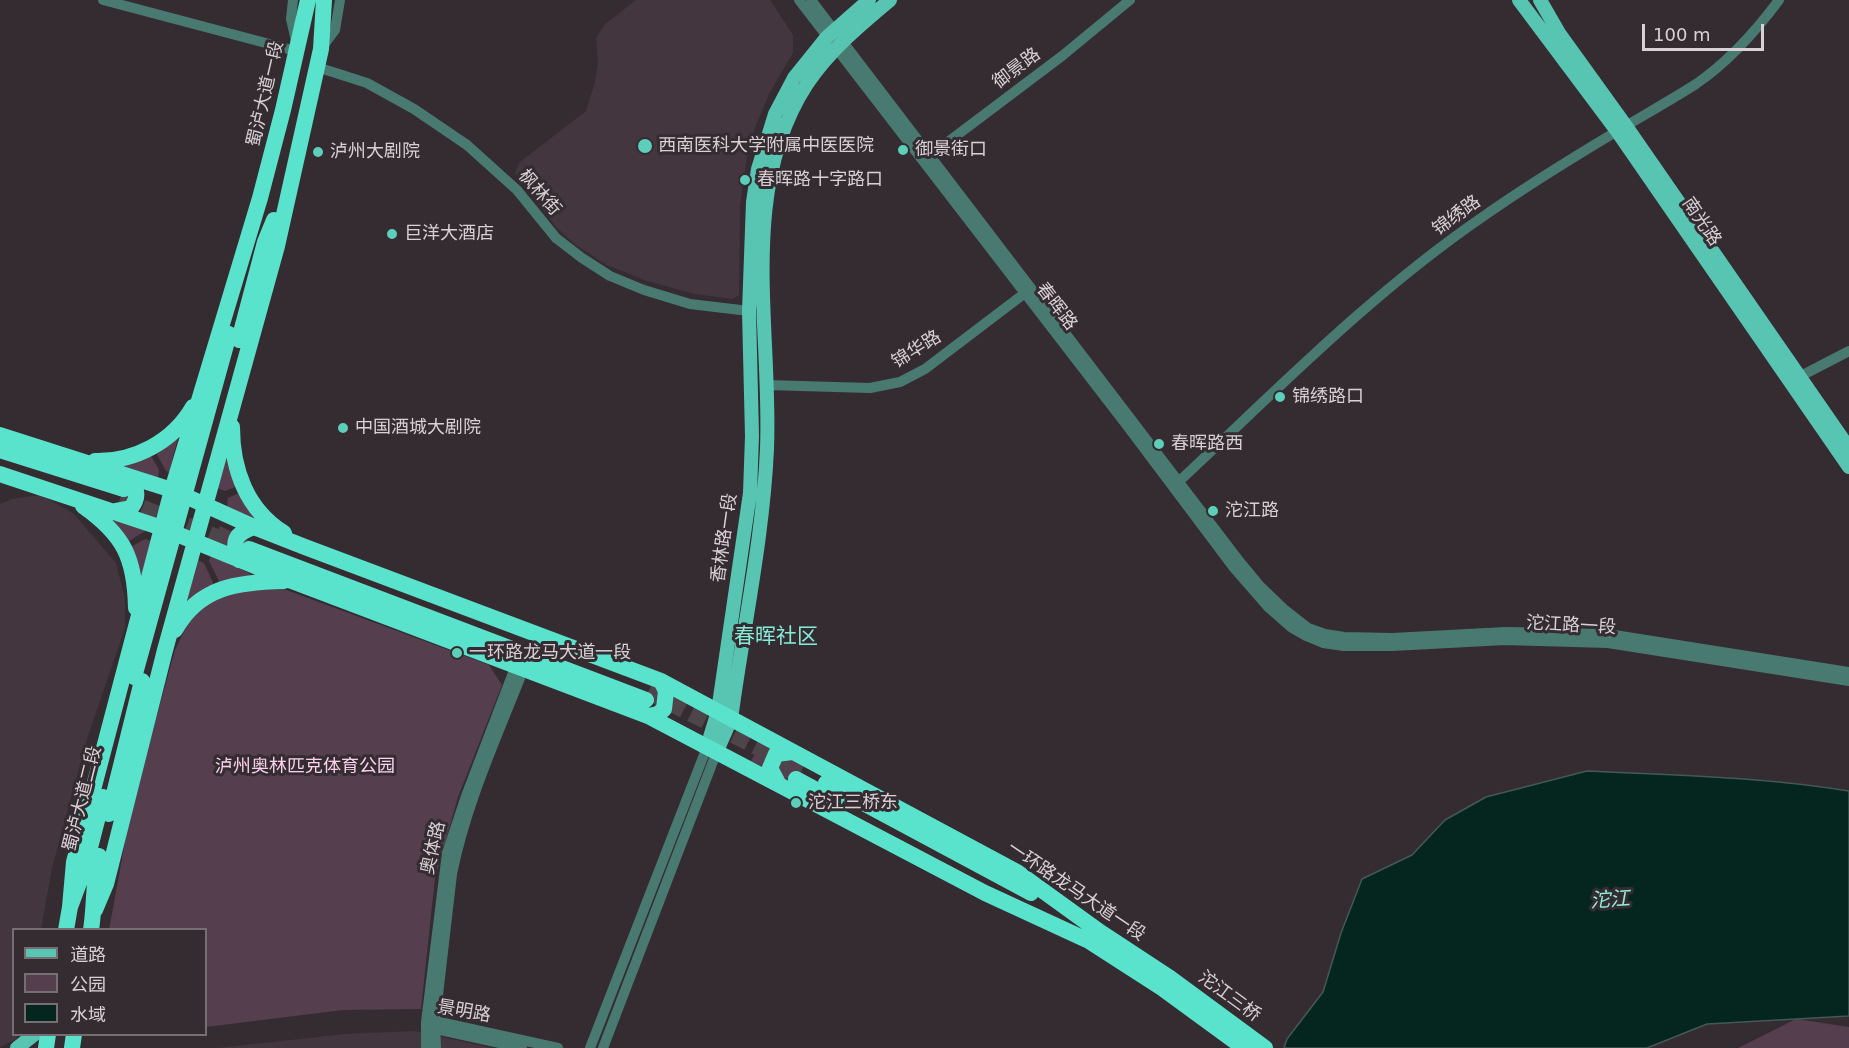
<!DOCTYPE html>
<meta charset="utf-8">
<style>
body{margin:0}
#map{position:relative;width:1849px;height:1048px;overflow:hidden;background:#352c32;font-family:"DejaVu Sans","Noto Sans SC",sans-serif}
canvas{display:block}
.legend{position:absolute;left:12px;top:928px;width:195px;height:108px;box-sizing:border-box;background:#352c32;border:2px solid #766e73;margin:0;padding:8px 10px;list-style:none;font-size:18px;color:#d7d1d5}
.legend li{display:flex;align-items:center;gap:12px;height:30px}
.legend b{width:30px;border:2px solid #766e73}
.scale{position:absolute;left:1642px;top:24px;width:122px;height:27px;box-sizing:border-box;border:3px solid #d7d1d5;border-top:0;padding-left:8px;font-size:18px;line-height:21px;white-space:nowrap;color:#d7d1d5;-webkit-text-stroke:4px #352c32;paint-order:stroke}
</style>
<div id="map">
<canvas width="1849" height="1048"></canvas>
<ul class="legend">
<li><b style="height:8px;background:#57c5b2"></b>道路</li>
<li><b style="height:16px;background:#553e4d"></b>公园</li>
<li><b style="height:16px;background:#05251f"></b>水域</li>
</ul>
<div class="scale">100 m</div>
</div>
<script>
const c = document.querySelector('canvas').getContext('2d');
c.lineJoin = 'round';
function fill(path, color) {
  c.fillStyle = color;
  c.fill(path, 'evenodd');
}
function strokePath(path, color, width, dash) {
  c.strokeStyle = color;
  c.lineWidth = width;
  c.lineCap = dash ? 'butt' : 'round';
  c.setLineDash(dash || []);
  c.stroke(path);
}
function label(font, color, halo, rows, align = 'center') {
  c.font = font + ' "DejaVu Sans","Noto Sans SC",sans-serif';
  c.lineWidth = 6;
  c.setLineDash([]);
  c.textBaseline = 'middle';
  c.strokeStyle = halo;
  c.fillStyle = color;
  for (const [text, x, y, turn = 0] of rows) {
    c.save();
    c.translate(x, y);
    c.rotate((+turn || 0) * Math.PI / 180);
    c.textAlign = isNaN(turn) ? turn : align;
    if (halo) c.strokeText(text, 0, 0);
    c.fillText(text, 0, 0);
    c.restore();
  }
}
fill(new Path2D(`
 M636 0H770L793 35V53L769 94 754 130 746 162 740 207 739 295 733 299 695 294 647 281 607 265 576 245 556 227 515 173 520 162 586 111 595 82 598 62 596 38 604 25Z
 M41 495 74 514 116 563 125 599V628L87 739 52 868 41 929 14 930V1034L18 1035 16 1039 0 1047V504L12 499Z
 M415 1031 492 1048H218L345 1034Z`), '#44363f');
fill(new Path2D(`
 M178 438 169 472 166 471 155 451Z
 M150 454 159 470 158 478 122 468 120 463Z
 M227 457 238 486 225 491 217 488Z
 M241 492 257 517 253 519 227 506 228 498Z
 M108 517 145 529V531L126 543Z
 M220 526 233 532 231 547 215 543Z
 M145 539 152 541 142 577 129 548Z
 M211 555 249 573 251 575 221 585 209 561Z
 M198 560 204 563 215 587 187 604V599Z
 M281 588 489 665 502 685 458 797 435 878 421 1009 343 1010 206 1027V930H109L131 809 175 650 193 613 223 592Z
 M757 750 768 756 764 767 751 761Z
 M783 758 804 764 792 782 781 776 777 764Z
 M1796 1019 1849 1027V1048H1738Z`), '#553e4d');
const water = new Path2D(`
 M1587 771C1674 775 1762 777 1849 791V1016L1707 1024 1647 1048H1284L1287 1039 1323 992 1341 933 1362 879 1412 855 1445 820 1486 797Z`);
fill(water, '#05251f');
strokePath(water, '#445956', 1.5);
strokePath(new Path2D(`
 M120 499 248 549
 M648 692 802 770`), '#4d454a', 16, [16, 8]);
strokePath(new Path2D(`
 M103 0 296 51
 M293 0 291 19 296 41
 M799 0 1128 427 1234 568 1268 607 1292 628 1306 636 1323 643 1344 646H1392L1505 640 1608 643 1849 681
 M811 0 1240 562 1259 585 1285 610 1308 628 1325 634 1344 637 1392 638 1506 632 1608 634 1849 672
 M323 46 335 30 340 0
 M317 67 367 83 414 109 467 145 517 190 556 238 582 258 610 276 644 290 690 304 749 311
 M924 160 1062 56 1130 0
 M1795 379 1849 351
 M766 385 870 388 900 382 925 369 1029 290
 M1174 486C1273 394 1369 295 1481 218 1525 187 1572 158 1619 130 1644 115 1671 100 1696 84 1728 62 1756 31 1779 0
 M430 1022 435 1021 558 1048
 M432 1026 436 1029 522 1048
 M426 1048V1022L447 853 466 796 516 665
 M436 1048 435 1021 452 874C466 803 498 735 524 668
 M590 1048 707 747
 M603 1048 717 751`), '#497a71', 10);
strokePath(new Path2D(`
 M1519 0 1617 131 1849 467
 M1540 0 1559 33 1626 126 1849 448
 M707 747 718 711 750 493 752 436 749 311 753 202 758 169 775 114 794 78 827 37 869 0
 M717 751 731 719C743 629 763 539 767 449 772 329 737 191 807 84 829 51 860 25 890 0
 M17 1048 35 1034`), '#57c5b2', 14);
strokePath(new Path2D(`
 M239 340 265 242 274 220
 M232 427C232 470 247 510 284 533
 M0 435 172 490 254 527 305 547 661 681 1017 872 1100 932 1170 978 1265 1048
 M0 450 124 489
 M95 461C134 462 173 442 193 407
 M0 474 162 528 292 581 648 716 985 893 1089 941 1162 988 1244 1048
 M83 506C124 535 135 558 136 608
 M115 511 131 508C141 495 136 484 124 475
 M249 549 646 700
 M239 560C231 542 235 533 254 527
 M175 630C199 586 239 582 284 581
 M648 716 658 714 664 709 666 691 661 681
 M796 779 835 800
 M778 783 770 768 776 754 792 752
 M826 783 1031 893
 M109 814 142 681
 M70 907 74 862 172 490 260 198 283 110 308 0
 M95 910 106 884 165 650 277 246 321 49 324 0
 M66 930 70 907 85 867 103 797
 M91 930C95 904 93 881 99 856
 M46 1048 48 1034
 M72 1048 74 1034`), '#5ae3cc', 16);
strokePath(new Path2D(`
 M134 677 229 334`), '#5ae3cc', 16);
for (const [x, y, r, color] of [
 [645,146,8,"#5cceba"],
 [903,150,6,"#5cceba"],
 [318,152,6,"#5cceba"],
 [745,180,6,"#5cceba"],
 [392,234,6,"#5cceba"],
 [1280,397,6,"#5cceba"],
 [343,428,6,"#5cceba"],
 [1159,444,6,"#5cceba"],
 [1213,511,6,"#5cceba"],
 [457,653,6,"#5cceba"],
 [796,803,6,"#5cceba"]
]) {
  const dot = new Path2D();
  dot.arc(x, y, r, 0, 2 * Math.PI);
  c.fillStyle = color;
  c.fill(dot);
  strokePath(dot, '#352c32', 2);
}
label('18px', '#d7d1d5', '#352c32', [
 ["御景路",1017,69,-37],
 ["蜀泸大道一段",266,94,-77],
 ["枫林街",539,193,49],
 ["锦绣路",1457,216,-36],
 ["南光路",1701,222,56],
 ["春晖路",1056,307,52],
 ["锦华路",917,350,-32],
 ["香林路一段",725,538,-82],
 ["沱江路一段",1571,626,3],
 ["蜀泸大道二段",83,799,-76],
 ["奥体路",434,848,-77],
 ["一环路龙马大道一段",1076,892,34],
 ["沱江三桥",1229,997,36],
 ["景明路",464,1012,10]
]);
label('18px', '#d7d1d5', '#352c32', [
 ["西南医科大学附属中医医院",658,146],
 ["御景街口",915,150],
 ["泸州大剧院",330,152],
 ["春晖路十字路口",757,180],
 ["巨洋大酒店",404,234],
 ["锦绣路口",1292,397],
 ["中国酒城大剧院",355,428],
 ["春晖路西",1171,444],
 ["沱江路",1225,511],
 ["一环路龙马大道一段",469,653],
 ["沱江三桥东",808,803]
], 'left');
label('18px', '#f9d1ec', '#352c32', [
 ["泸州奥林匹克体育公园",305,767]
]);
label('italic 20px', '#8fecda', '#352c32', [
 ["沱江",1610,901,-4]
]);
label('21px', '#85ebd7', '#352c32', [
 ["春晖社区",776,638]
]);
</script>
